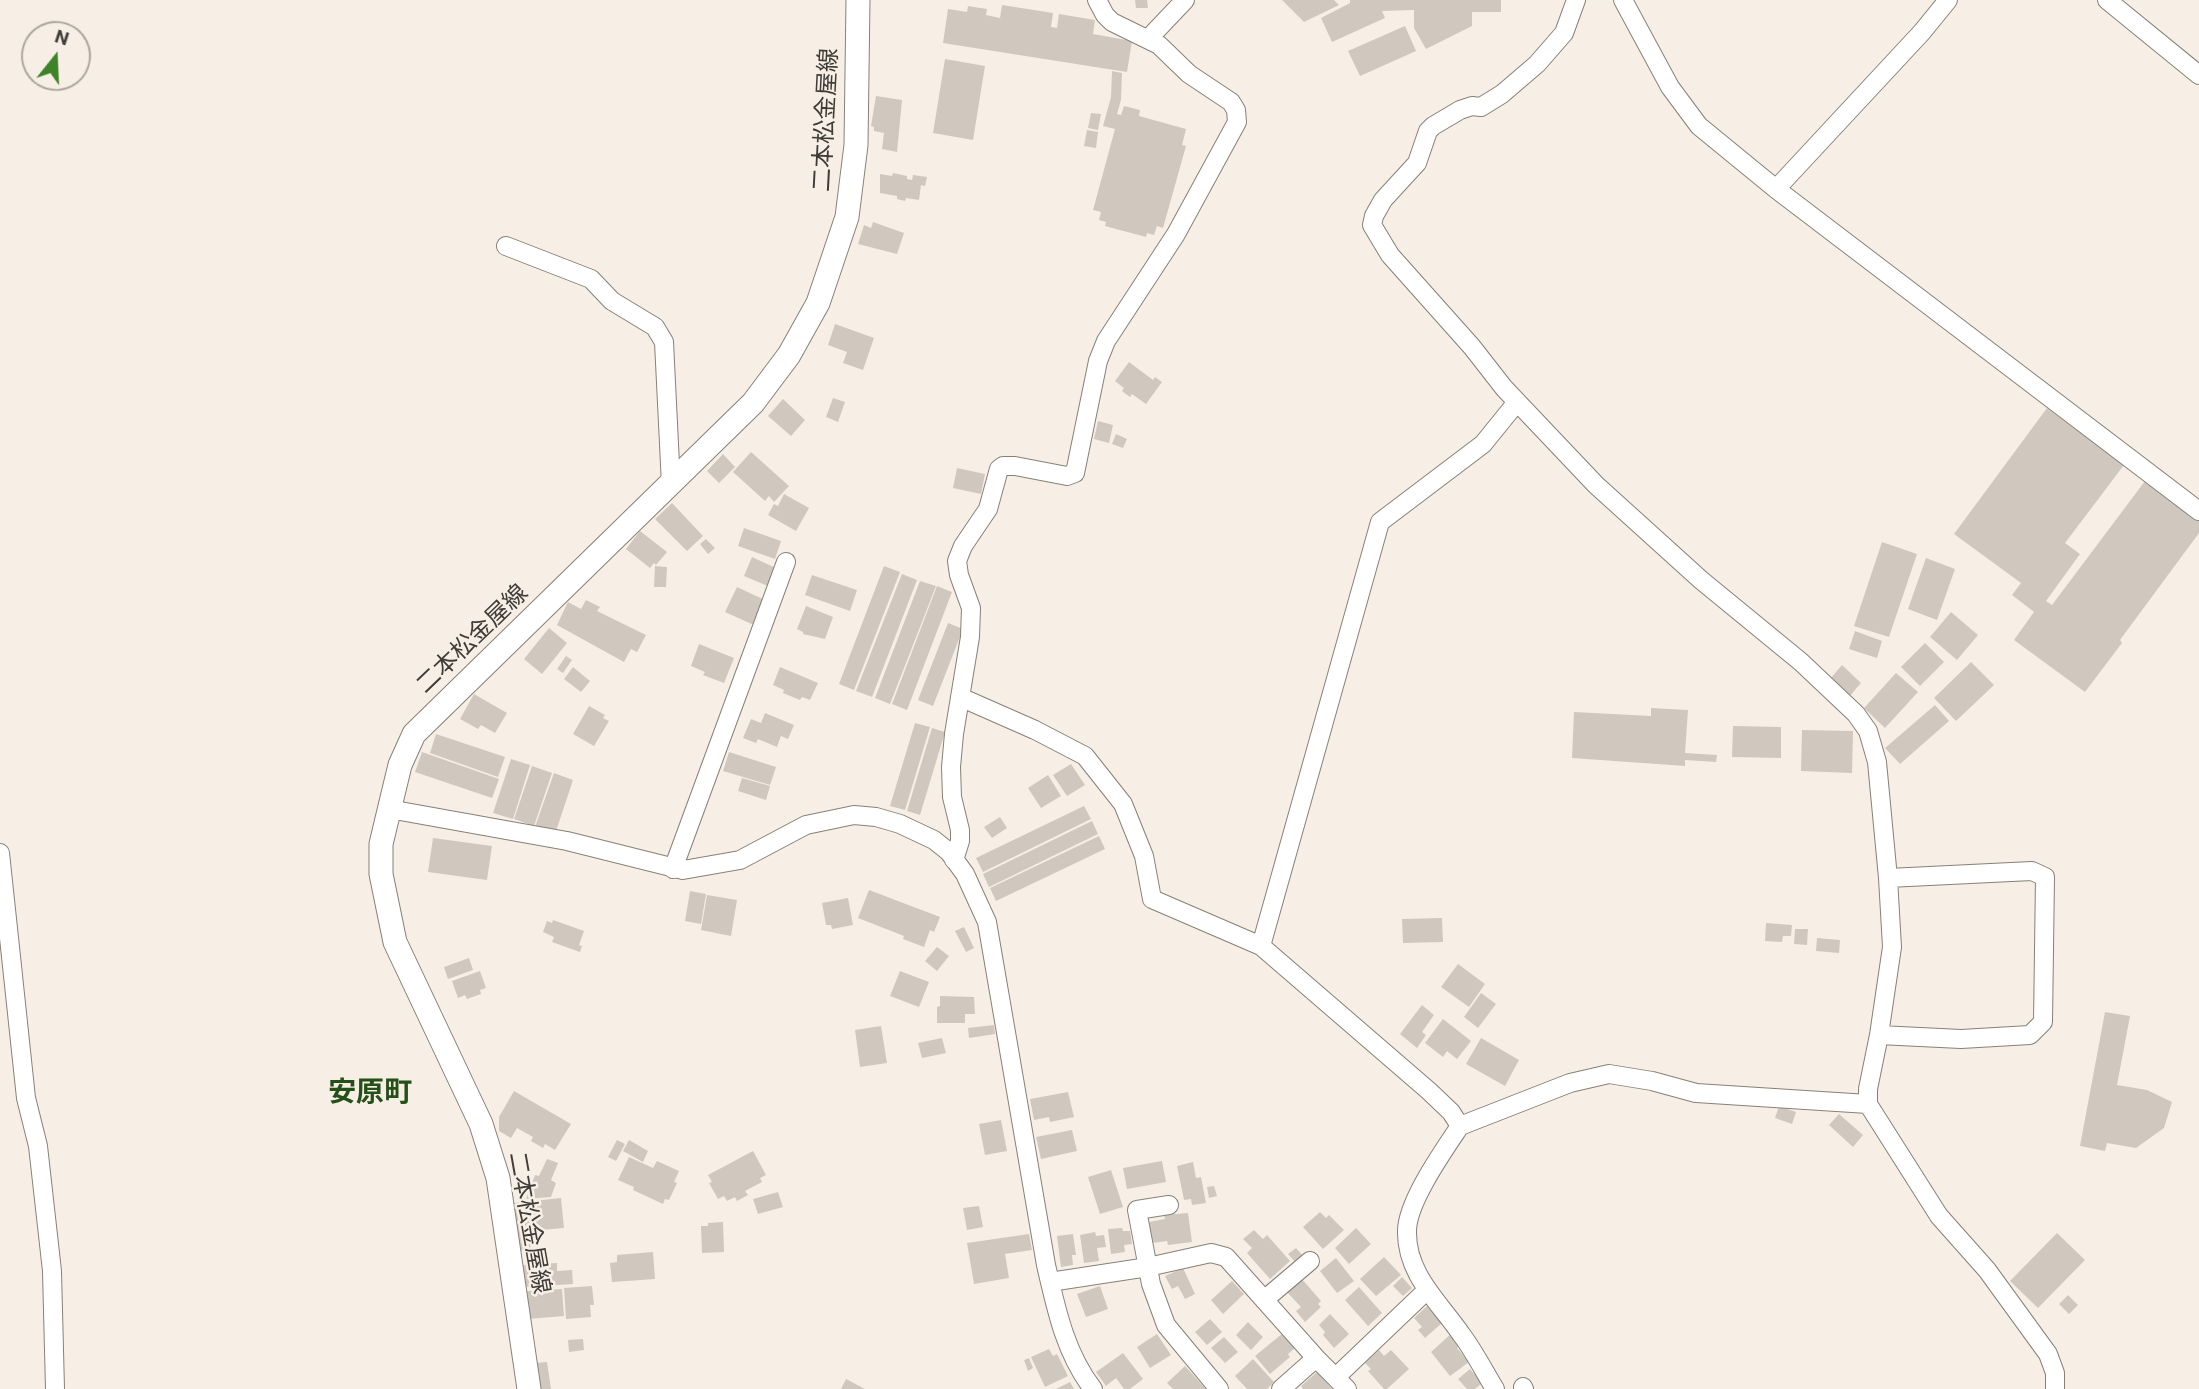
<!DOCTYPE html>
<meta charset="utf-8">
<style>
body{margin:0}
#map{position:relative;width:2199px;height:1389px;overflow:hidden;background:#f7efe5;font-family:Roboto,sans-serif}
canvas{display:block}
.north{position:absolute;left:21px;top:21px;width:70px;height:70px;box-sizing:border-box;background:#f7efe5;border:2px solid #ada7a0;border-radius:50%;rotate:18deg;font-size:19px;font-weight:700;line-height:28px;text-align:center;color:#3f3c38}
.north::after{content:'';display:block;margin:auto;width:24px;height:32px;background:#3e8327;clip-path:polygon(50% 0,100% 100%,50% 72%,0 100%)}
</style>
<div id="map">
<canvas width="2199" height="1389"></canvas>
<div class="north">N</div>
</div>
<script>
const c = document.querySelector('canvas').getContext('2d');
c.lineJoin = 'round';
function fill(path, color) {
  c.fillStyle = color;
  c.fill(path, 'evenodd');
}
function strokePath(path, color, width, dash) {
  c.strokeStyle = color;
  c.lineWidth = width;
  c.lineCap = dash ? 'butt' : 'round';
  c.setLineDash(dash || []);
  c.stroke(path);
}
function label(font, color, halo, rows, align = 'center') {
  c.font = font + ' Roboto,"Noto Sans JP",sans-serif';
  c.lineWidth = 5;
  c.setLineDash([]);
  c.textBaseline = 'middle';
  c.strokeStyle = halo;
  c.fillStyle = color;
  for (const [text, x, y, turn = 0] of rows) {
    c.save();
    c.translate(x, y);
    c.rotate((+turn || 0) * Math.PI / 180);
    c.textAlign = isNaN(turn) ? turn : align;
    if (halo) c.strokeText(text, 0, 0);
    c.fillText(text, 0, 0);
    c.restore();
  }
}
fill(new Path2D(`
 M1135 0H1147L1148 8H1136Z
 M1282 0H1334L1339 5 1304 22Z
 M1350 0H1501V12H1472V26L1426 49 1414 28V10L1382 11 1385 18 1332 42 1321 18 1350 3Z
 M1002 5 1053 13 1051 27 1057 28 1059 14 1095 20 1093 34 1132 41 1127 72 943 43 948 9 967 12 968 6 987 9 986 15 1000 18Z
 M1405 26 1416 51 1360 76 1348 51Z
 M945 59 985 66 973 140 933 133Z
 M1112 71 1122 73 1121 100 1117 114 1121 115 1124 106 1140 110 1139 116 1186 129 1182 145 1186 146 1163 228 1157 226 1154 235 1147 233 1146 237 1105 226 1106 222 1099 220 1101 212 1093 210 1115 129 1103 126 1111 97Z
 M876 96 902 100 897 152 882 149 884 133 874 131V127L871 126Z
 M1091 113 1101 114 1098 130 1088 128Z
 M1087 130 1098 132 1096 148 1084 146Z
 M893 173 907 176V179L912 180 913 175 927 177 925 186 921 185 919 200 906 198 905 201 897 199V196L880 193V174L892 176Z
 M873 222 904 233 897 254 858 244 864 225 871 228Z
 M835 324 874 338 863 370 843 363 847 352 828 345Z
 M1129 362 1153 380 1155 377 1162 382 1146 404 1132 394 1130 397 1122 391 1124 388 1115 381Z
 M833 398 845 402 838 422 826 417Z
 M783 399 805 420 791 436 768 416Z
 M2047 408 2124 465 2065 543 2080 554 2046 601 2052 605 2145 481 2199 521V533L2120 640 2122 643 2085 692 2014 640 2034 612 2012 595 2021 583 1954 534Z
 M1098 421 1113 425 1109 443 1094 439Z
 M1116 434 1127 439 1123 448 1112 444Z
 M751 452 789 486 774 502 769 496 765 501 733 472Z
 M723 454 735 467 719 483 707 471Z
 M957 468 985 474 981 494 953 488Z
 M784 494 809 508 796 531 768 515 774 504 778 506Z
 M672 503 703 536 687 551 655 519Z
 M744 528 781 541 775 559 738 546Z
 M640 531 667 552 656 565 654 563 650 568 626 549Z
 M706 539 715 548 708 554 700 544Z
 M1882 542 1917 554 1889 637 1854 626Z
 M752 557 778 569 770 587 744 576Z
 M1926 558 1955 569 1937 620 1908 609Z
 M655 566 667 567 666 587H654Z
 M884 566 900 572 854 690 839 684Z
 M902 574 917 580 872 697 856 691Z
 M812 575 857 590 850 611 805 595Z
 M920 581 936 586 890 704 875 698Z
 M937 586 952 592 907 710 892 704Z
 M737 587 767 601 756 626 725 612Z
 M586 600 600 607 597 611 646 635 637 652 631 649 624 662 557 625 568 602 581 609Z
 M806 606 833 617 825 639 803 634V632L797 629Z
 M1951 612 1978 635 1957 660 1930 637Z
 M948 623 963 629 933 706 918 700Z
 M549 628 567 643 542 674 524 659Z
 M1855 631 1882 641 1877 658 1849 649Z
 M1925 643 1944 662 1920 686 1901 667Z
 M699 644 734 658 724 683 703 675 705 672 691 666Z
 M566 656 572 660 563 673 557 669Z
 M1971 662 1994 685 1956 721 1934 698Z
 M1842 665 1861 683 1849 697 1830 679Z
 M573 667 590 681 581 692 564 679Z
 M780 667 818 683 810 700 802 697 800 700 783 693 784 690 773 685Z
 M1896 673 1918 692 1885 728 1864 708Z
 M474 694 507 713 495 733 481 725 478 729 460 719Z
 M1935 705 1949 721 1900 764 1885 748Z
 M589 706 605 715 603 718 609 721 594 746 573 734Z
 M1651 708 1688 710 1685 753 1717 755 1716 762 1685 760V766L1572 758 1574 712 1651 716Z
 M765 713 794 725 788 739 781 736 777 747 758 739 756 743 743 738 751 719 761 723Z
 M915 723 930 727 905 810 890 806Z
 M1733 726 1781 727V758L1732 757Z
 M932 728 945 732 920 815 907 811Z
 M1802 730 1853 731 1852 773 1801 771Z
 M436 734 505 757 498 777 430 753Z
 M422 752 499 779 492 798 415 772Z
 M729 752 776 767 770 785 723 771Z
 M511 759 530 765 513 819 493 813Z
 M1071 764 1085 785 1067 796 1053 775Z
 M532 766 552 773 534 826 514 819Z
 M554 773 573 780 555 834 535 827Z
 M1048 775 1061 796 1041 808 1028 788Z
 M742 778 770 786 766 800 738 791Z
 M1084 806 1091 819 983 872 976 858Z
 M1000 817 1007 828 992 838 984 827Z
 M1092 821 1098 834 989 887 983 874Z
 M1099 836 1105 849 996 901 990 888Z
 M433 838 492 846 487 880 428 872Z
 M869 890 940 917 934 932 930 930 924 947 903 939 904 936 858 918Z
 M690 891 706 894 701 924 685 921Z
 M707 895 737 900 731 936 701 930Z
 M848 898 853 925 832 929 831 925H826L822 903Z
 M1442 918 1443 942 1403 943 1402 919Z
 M553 920 584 931 579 945 582 946 580 952 552 942 554 937 543 932 547 921 552 923Z
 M1766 923 1792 925 1791 936H1783L1782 942 1765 941Z
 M964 927 974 948 966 952 955 931Z
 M1795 929H1808L1807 945 1794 944Z
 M1817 938 1840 940 1839 953 1816 951Z
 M937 947 949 956 937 971 925 961Z
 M469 958 473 970 448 979 444 967Z
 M1458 964 1485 984 1469 1007 1441 987Z
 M480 971 486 988 480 990 481 994 467 999 465 995 458 998 452 981Z
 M900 971 929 982 919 1007 890 996Z
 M1481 993 1496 1004 1478 1028 1464 1017Z
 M940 996 974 997 975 1014H965V1023H937V1007L940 1006Z
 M1422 1005 1434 1015 1422 1032 1426 1035 1417 1048 1400 1034Z
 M2105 1012 2130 1016 2117 1085 2147 1090 2172 1102 2164 1128 2136 1148 2107 1143 2105 1151 2080 1146Z
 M1443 1019 1471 1041 1457 1059 1447 1051 1443 1057 1425 1043Z
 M994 1025 995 1034 969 1038 968 1028Z
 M881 1026 887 1063 860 1067 855 1030Z
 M942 1038 946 1053 922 1058 918 1043Z
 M1481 1038 1519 1060 1505 1086 1466 1064Z
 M514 1091 571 1124 555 1150 545 1144 543 1148 531 1141 533 1137 517 1128 511 1138 499 1131V1117Z
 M1068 1092 1074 1117 1050 1122 1049 1117 1034 1120 1030 1099Z
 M1779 1106 1796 1112 1792 1124 1775 1118Z
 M1839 1114 1863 1135 1853 1147 1829 1125Z
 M1001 1120 1007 1151 985 1155 979 1124Z
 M1072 1130 1077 1151 1041 1159 1036 1137Z
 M617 1140 625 1144 616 1161 608 1157Z
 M629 1140 648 1151 643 1162 623 1151Z
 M753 1151 766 1175 760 1178 762 1182 745 1191 748 1195 737 1201 735 1197 727 1201 724 1196 718 1199 709 1183 712 1182 708 1175Z
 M629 1157 653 1168 657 1161 679 1171 674 1182 677 1183 669 1200 665 1199 663 1204 633 1190 634 1187 618 1180Z
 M547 1159 558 1163 551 1180 556 1183 551 1197 526 1199 535 1175 539 1176Z
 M1162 1161 1166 1182 1127 1189 1123 1168Z
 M1193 1162 1196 1178 1201 1177 1206 1203 1192 1205 1191 1199 1184 1200 1177 1166Z
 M1111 1170 1123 1207 1100 1214 1088 1177Z
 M1214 1186 1217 1196 1209 1198 1207 1187Z
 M778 1192 783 1207 758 1214 753 1199Z
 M561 1198 564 1228 529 1231 531 1250 519 1251 514 1203Z
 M979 1206 983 1227 967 1230 963 1208Z
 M1320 1212 1326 1218 1329 1215 1344 1230 1323 1249 1303 1227Z
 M1188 1213 1192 1242 1168 1245 1167 1241 1152 1243 1149 1222 1165 1219 1164 1215Z
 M723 1222 724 1252 702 1253 701 1226H708V1223Z
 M1122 1228 1123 1231H1130L1132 1244 1124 1245 1125 1252 1111 1254 1108 1229Z
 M1356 1228 1371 1244 1349 1264 1335 1248Z
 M1254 1230 1263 1239 1267 1235 1290 1261 1270 1279 1247 1253 1252 1248 1243 1239Z
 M1095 1232 1096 1236 1104 1235 1106 1247 1097 1248 1099 1261 1084 1263 1080 1235Z
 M2057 1233 2085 1260 2038 1308 2010 1281Z
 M1029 1234 1032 1250 1005 1254 1009 1278 974 1284 967 1243Z
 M1073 1234 1076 1255H1072L1073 1265 1061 1267 1057 1236Z
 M1296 1248 1303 1256 1295 1262 1288 1254Z
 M653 1252 655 1279 612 1282 610 1263 617 1262V1255Z
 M1384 1257 1401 1275 1376 1296 1360 1279Z
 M1336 1258 1354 1281 1337 1293 1320 1271Z
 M557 1263V1271L572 1270 573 1284 525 1287 523 1265Z
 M1183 1268 1195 1294 1185 1299 1178 1286 1172 1289 1165 1276Z
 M1402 1277 1412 1288 1403 1296 1393 1286Z
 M1301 1278 1321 1301 1318 1304 1321 1307 1305 1322 1296 1311 1301 1307 1286 1291Z
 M1232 1281 1244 1294 1223 1314 1211 1300Z
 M592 1286 594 1305H590L591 1317 566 1319 564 1288Z
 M1100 1286 1108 1309 1086 1317 1077 1294Z
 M1359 1287 1382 1313 1368 1326 1345 1300Z
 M562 1289 564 1316 528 1319 527 1291Z
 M2068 1295 2078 1305 2069 1314 2059 1304Z
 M1427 1306 1442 1323 1425 1338 1418 1330 1422 1327 1414 1318Z
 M1330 1314 1349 1334 1334 1348 1323 1335 1325 1332 1319 1325Z
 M1210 1319 1222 1332 1207 1345 1195 1332Z
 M1248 1322 1263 1337 1251 1350 1236 1335Z
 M1283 1333 1295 1348 1288 1354 1290 1357 1270 1374 1255 1356Z
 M1452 1333 1462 1344 1457 1348 1469 1362 1450 1376 1431 1352Z
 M1157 1334 1171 1355 1150 1368 1137 1347Z
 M1224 1337 1238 1352 1225 1363 1211 1348Z
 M583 1339 584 1350 569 1352 568 1340Z
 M1049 1349 1053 1356 1057 1354 1068 1376 1045 1387 1031 1357Z
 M1379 1350 1384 1356 1391 1350 1409 1369 1387 1389H1384L1368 1371 1371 1369 1365 1363Z
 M1123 1353 1143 1379 1130 1389H1124L1116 1378 1106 1386 1096 1372Z
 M1029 1358 1033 1368 1028 1371 1024 1360Z
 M1253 1359 1274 1382 1267 1389H1247L1235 1376Z
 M547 1362 551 1389H539L536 1363Z
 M1185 1366 1206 1389H1173L1167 1383Z
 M1470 1369 1482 1383 1475 1389H1467L1458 1379Z
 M1317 1372 1332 1389H1303L1301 1386Z
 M846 1379 865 1389H841Z
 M1070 1382 1074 1389H1056Z`), '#d0c8be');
const minor = new Path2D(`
 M1576 0 1564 33 1537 64 1502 94 1481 107 1472 106 1460 110 1433 126 1428 131 1417 163 1383 200 1374 216 1372 225 1390 255 1472 347 1504 388 1596 485 1701 580 1801 662 1856 714 1868 731 1877 762 1888 878 1892 947 1879 1035 1868 1089V1104
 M1623 0 1670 87 1699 126 1776 189 2199 511
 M2107 0 2199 75
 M1148 39 1185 0
 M1776 189 1922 32 1948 0
 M506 246 591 279 612 301 655 327 664 342 671 485
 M960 697 1035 730 1085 756 1123 804 1144 856 1152 899 1261 946 1429 1091 1451 1112 1460 1126 1570 1083 1609 1074 1652 1081 1696 1093 1868 1104 1939 1216 1987 1270 2048 1354 2055 1373V1389
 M389 809 567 841 683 870 740 860 806 825 854 815 876 817 900 824 934 840 949 852 965 874 987 922 1046 1265C1056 1308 1065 1353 1093 1389
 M0 853 26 1098 38 1146 52 1271 55 1389
 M954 860 960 841V830L952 797 951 767 954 734 970 637 971 608 959 575 957 561 963 546 988 509 999 469 1003 466H1015L1067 476 1075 473 1098 361 1106 341 1176 234 1237 122 1236 110 1231 102 1189 74 1159 45 1112 22 1105 15 1097 0
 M673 869 786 562
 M1261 946 1380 522 1483 444 1517 402
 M1879 1035 1961 1039 2030 1035 2043 1022 2045 877 2032 871 1888 878
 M1460 1126C1444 1150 1407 1202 1407 1231 1406 1274 1439 1302 1461 1334 1474 1351 1484 1371 1495 1389
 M1169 1205 1137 1210 1151 1284 1166 1325 1219 1389
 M1050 1282 1148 1267 1211 1253 1226 1257 1316 1358 1347 1389
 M1264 1300 1310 1261
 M1336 1377 1426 1291
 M1523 1387 1524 1389
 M1281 1389 1316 1358`);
const major = new Path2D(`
 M529 1389 498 1178 481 1124 395 942 381 874V844L400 765 414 734 753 403 789 355 818 303 847 217 856 145 858 0`);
strokePath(minor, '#878076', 20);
strokePath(major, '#878076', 25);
strokePath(minor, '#fff', 18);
strokePath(major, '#fff', 23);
label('24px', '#3f3c38', '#f7efe5', [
 ["二本松金屋線",827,120,-87],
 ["二本松金屋線",473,640,-44],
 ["二本松金屋線",528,1223,80]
]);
label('bold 28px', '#255017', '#f7efe5', [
 ["安原町",370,1094]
]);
</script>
